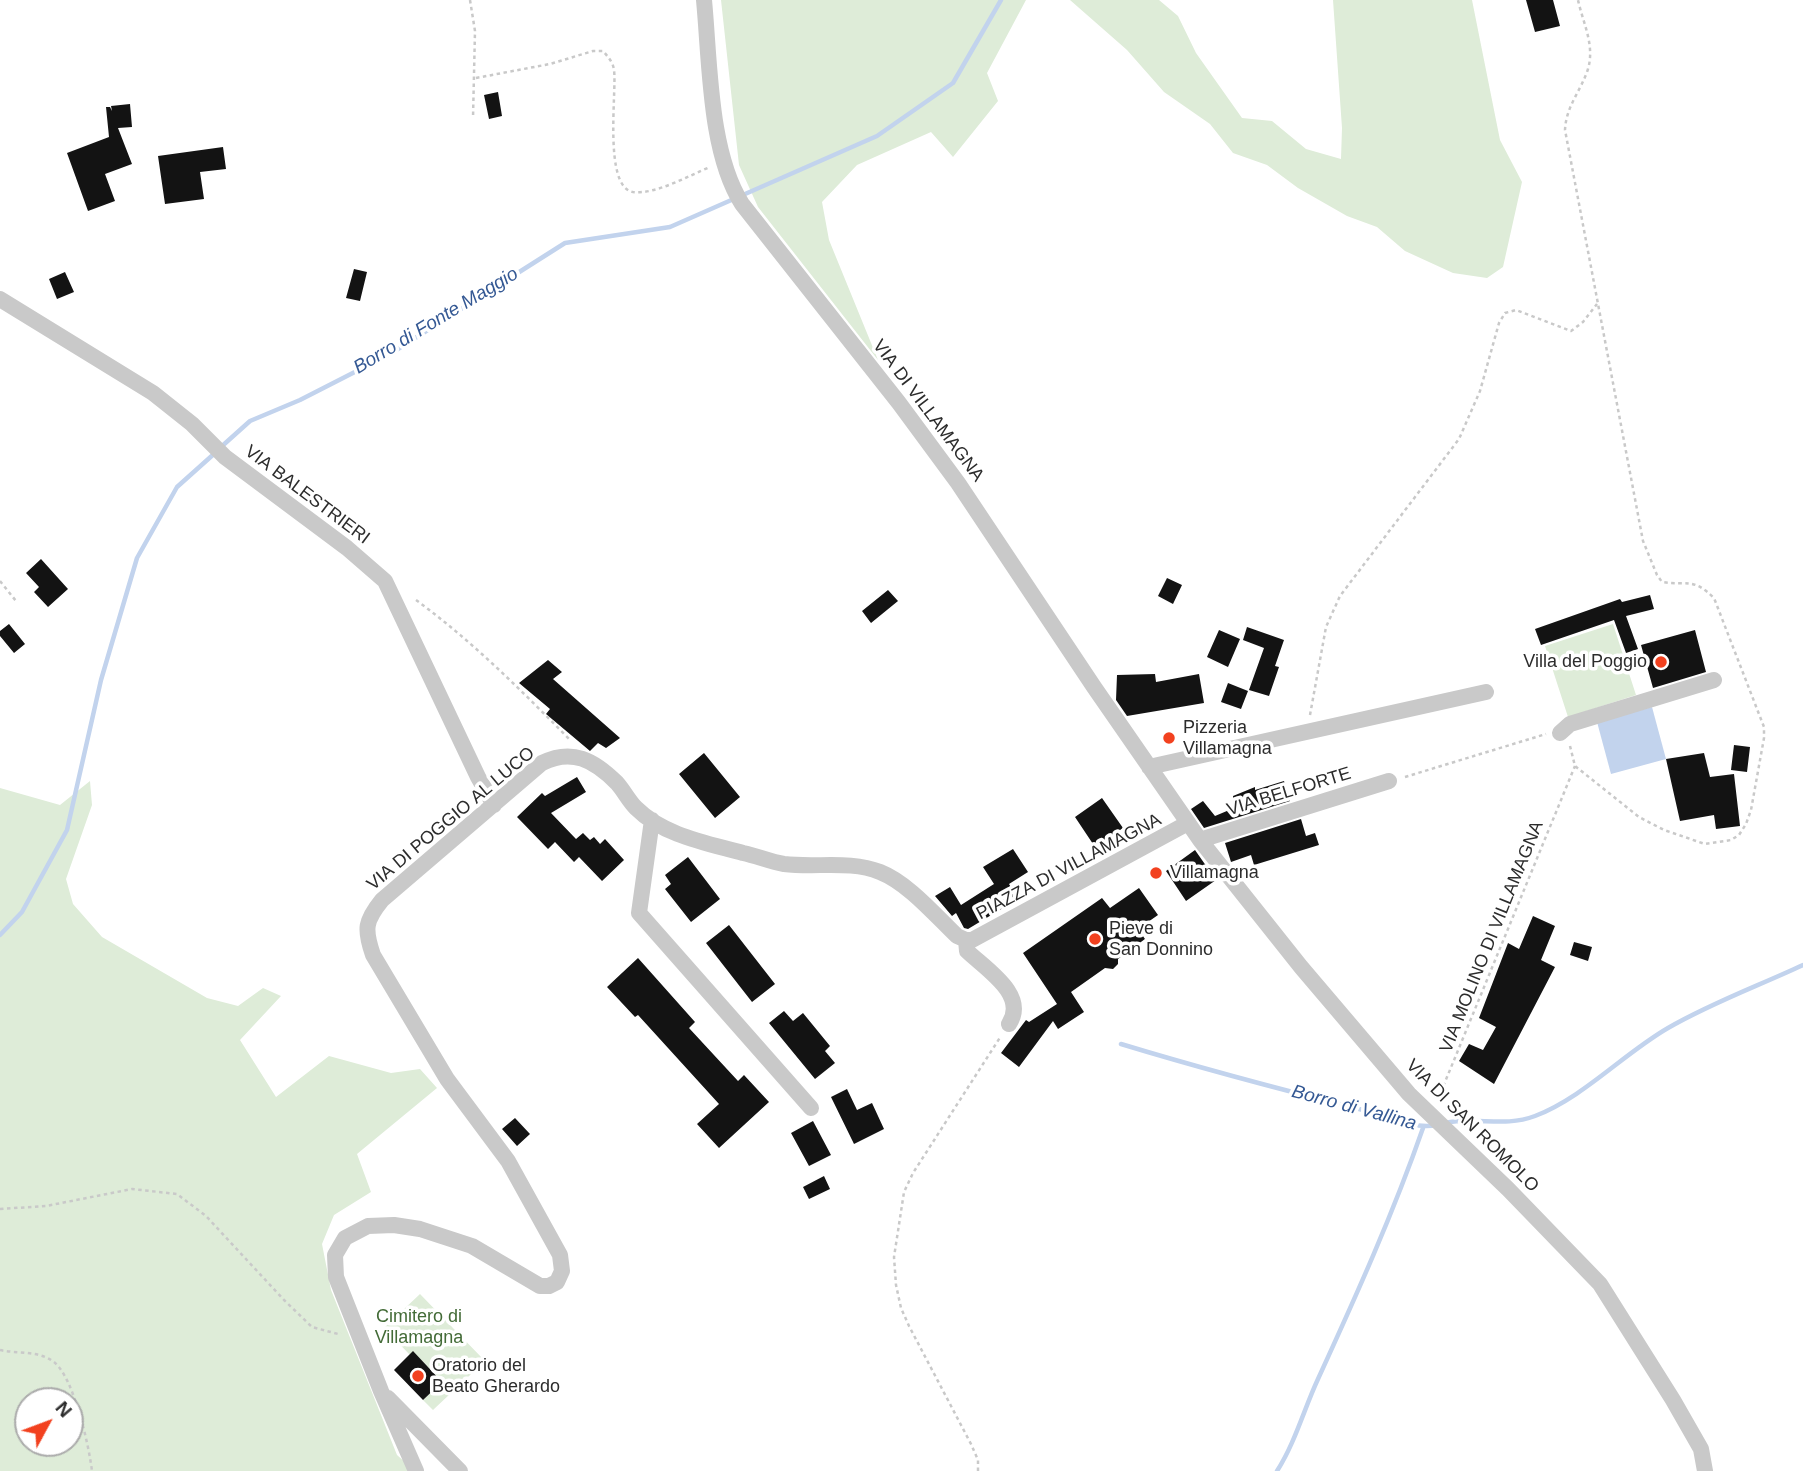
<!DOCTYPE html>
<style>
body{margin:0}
#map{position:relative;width:1803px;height:1471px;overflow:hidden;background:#fff;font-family:Helvetica,sans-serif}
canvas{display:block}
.north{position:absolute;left:14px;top:1387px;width:70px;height:70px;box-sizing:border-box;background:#fff;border:2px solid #ababab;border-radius:50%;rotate:49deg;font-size:19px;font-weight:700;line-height:28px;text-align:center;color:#2c2c2c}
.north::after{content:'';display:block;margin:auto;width:24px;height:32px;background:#f2411f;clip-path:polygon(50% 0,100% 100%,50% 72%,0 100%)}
</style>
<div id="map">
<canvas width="1803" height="1471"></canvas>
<div class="north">N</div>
</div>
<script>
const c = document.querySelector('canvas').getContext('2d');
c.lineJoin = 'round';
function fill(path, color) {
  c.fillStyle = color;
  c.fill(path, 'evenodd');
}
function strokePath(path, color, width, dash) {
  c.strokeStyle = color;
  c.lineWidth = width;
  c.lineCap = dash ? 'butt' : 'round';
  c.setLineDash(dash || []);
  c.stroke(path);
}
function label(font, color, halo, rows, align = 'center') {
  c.font = font + ' Helvetica,sans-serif';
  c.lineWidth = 7;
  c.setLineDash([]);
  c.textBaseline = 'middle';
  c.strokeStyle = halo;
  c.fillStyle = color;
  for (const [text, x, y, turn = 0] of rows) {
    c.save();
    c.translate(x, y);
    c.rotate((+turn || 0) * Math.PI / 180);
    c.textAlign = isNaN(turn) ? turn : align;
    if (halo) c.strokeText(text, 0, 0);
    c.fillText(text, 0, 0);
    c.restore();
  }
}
fill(new Path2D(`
 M721 0H1026L987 73 998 101 953 157 931 132 857 165 822 202 829 240 878 360 758 207 739 165Z
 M1070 0H1159L1178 16 1196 53 1242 118 1272 121 1306 149 1341 159 1342 128 1333 0H1472L1500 140 1522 182 1503 267 1487 278 1453 273 1405 251 1377 227 1347 216 1298 188 1267 165 1233 153 1210 124 1164 92 1127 50Z
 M1613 624 1636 695 1568 717 1545 646Z
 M90 781 92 805 66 879 73 904 102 937 207 998 238 1006 263 988 281 996 240 1040 276 1097 329 1056 391 1073 420 1069 437 1088 357 1154 371 1192 334 1215 322 1244 331 1290 397 1455 415 1471H0V788L60 805ZM28 1401H70V1443H28Z
 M420 1294 485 1361 433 1410 423 1400 442 1381 413 1352 410 1355 384 1328Z`), '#deecd8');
fill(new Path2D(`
 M1652 707 1666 759 1611 774 1597 722Z`), '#c2d3ed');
strokePath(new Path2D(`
 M221 447 250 421 300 400 390 354 565 243 670 227 877 136 953 83 1001 0
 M0 935 22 912 67 830 101 680 137 558 177 487 215 453
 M1121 1044C1200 1068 1279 1089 1359 1109 1384 1115 1412 1130 1437 1125
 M1445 1123C1477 1116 1503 1128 1535 1116 1584 1097 1623 1054 1668 1028 1711 1003 1758 986 1803 965
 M1277 1471C1295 1443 1304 1409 1318 1379 1356 1296 1393 1214 1423 1128`), '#c2d3ed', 4.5);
fill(new Path2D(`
 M1526 0H1553L1560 26 1535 32Z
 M498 92 502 116 489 119 484 95Z
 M130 104 132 127 118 128 132 164 105 174 115 201 88 211 67 153 109 137 106 107H110L112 111 111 106Z
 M223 147 226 169 200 172 204 199 165 204 158 156Z
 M354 269 367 272 360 301 346 298Z
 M65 272 74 292 57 299 49 279Z
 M41 559 68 589 48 607 34 592 39 587 26 573Z
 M1167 578 1182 585 1173 604 1158 596Z
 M888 590 898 601 871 623 862 611Z
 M1650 595 1654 609 1626 616 1638 649 1626 653 1614 620 1541 645 1535 629 1620 599 1622 602Z
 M9 624 25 644 14 653 0 636V631Z
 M1247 627 1284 640 1275 666 1279 667 1269 696 1249 690 1264 648 1243 640Z
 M1219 630 1240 639 1228 667 1207 657Z
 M1695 630 1706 672 1653 688 1641 645Z
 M548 660 562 672 553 679 620 738 606 748 598 743 590 751 546 714 550 709 519 683Z
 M1155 674 1156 682 1199 674 1204 703 1127 716 1116 700 1117 675Z
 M1228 683 1248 691 1241 709 1221 702Z
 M1734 745 1750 747 1747 772 1731 770Z
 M704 753 740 797 715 818 679 774Z
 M1704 753 1710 777 1734 774 1740 826 1716 829 1714 815 1680 821 1666 759Z
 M577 777 586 792 551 813 576 839 583 833 590 840 594 837 600 844 605 839 624 860 602 881 579 857 574 862 555 842 548 849 517 817 542 793 545 796Z
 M1284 781 1290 801 1204 828 1191 809 1203 801 1215 816 1234 808 1233 796 1255 787V790Z
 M1102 798 1123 828 1095 847 1075 817Z
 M1301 819 1306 836 1315 833 1319 845 1254 865 1251 855 1231 862 1225 843Z
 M1013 849 1028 872 1009 884 1018 899 968 929 964 928 956 913 952 916 935 896 950 887 961 905 994 884 983 867Z
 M1195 850 1216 880 1186 901 1166 871Z
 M688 857 720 899 691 922 665 889 671 884 665 875Z
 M1139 888 1158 915 1138 929 1145 939 1118 959V964L1113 969 1105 968 1071 992 1084 1012 1058 1029 1053 1021 1019 1067 1001 1053 1026 1020 1029 1022 1057 1004 1023 953 1102 898 1110 908Z
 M1533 916 1555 926 1541 960 1555 967 1494 1084 1459 1061 1469 1044 1483 1050 1496 1027 1479 1018 1508 943 1519 949Z
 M729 925 775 984 752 1002 706 943Z
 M1574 942 1592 947 1588 961 1570 955Z
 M638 958 695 1022 689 1028 738 1081 744 1075 769 1102 719 1148 697 1124 719 1104 638 1015 635 1017 607 987Z
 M784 1011 793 1021 803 1013 830 1046 825 1051 835 1063 815 1079 769 1023Z
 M847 1089 857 1110 872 1103 884 1129 854 1144 831 1097Z
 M515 1118 530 1134 517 1146 502 1129Z
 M813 1121 831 1155 809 1166 791 1133Z
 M824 1176 830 1189 809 1199 803 1187Z
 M413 1351 442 1382 423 1400 394 1370Z`), '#131313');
strokePath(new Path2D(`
 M470 0 475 31 473 118
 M476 78 550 64 593 51H603C608 57 613 62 614 70 617 91 603 187 633 192 655 195 690 175 710 167
 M0 581 16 601
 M416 600C472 641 521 690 570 740
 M1310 715 1326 627 1340 596 1459 439 1480 391 1499 323 1505 313 1516 310 1571 331 1583 322 1597 304
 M1570 746 1575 766 1639 817 1664 830 1705 844 1731 840 1739 835 1746 824 1751 810 1764 738V727L1714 598C1693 577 1687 586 1662 582L1657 575 1643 541 1565 130C1566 106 1581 91 1588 69 1595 45 1583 23 1578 0
 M1405 777 1546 734
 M1438 1099 1575 766
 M0 1209 46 1206 132 1189 177 1194 206 1216 284 1300 312 1327 338 1334 341 1333
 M0 1350C17 1354 38 1350 54 1362 74 1378 89 1446 92 1471
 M978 1471V1460L971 1444 909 1326 901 1308 896 1285 894 1257 904 1192 913 1173 1001 1036`), '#c9c9c9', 2.5, [3.5, 3.5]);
strokePath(new Path2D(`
 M704 0C710 62 709 152 742 204L899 403 958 483 1094 687 1200 840 1301 967 1409 1094 1508 1189 1600 1284 1673 1400 1701 1449 1705 1471
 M0 299 153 393 192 424 225 457 347 548 385 581 478 777 494 805
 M1560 733 1570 724 1714 680
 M1149 767 1486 692
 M652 820 639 913 811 1108
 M1200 840 1389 781
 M966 940H972L1188 823
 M966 940 967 951C987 970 1028 995 1009 1024
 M388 1398 460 1471
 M416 1471 381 1391 336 1277 335 1255 345 1238 368 1226 394 1225 420 1229 472 1246 540 1286H549L557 1282 562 1271 560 1255 508 1161 447 1079 373 955C364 929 365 921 382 900L542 763C572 748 594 760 617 783 624 791 629 801 636 808 664 836 707 843 743 853 757 856 771 862 784 864 816 868 850 860 880 872 908 883 935 915 957 936L966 940`), '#c9c9c9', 16);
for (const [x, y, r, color] of [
 [1661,662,7,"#f2411f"],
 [1169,738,7,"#f2411f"],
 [1156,873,7,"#f2411f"],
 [1095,939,7,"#f2411f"],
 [418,1376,7,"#f2411f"]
]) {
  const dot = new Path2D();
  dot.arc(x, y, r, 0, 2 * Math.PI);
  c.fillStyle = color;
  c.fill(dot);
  strokePath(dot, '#fff', 2.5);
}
label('18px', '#2c2c2c', '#fff', [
 ["VIA DI VILLAMAGNA",928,411,53],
 ["VIA BALESTRIERI",307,495,37],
 ["VIA BELFORTE",1289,792,-17],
 ["VIA DI POGGIO AL LUCO",451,819,-40],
 ["PIAZZA DI VILLAMAGNA",1069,867,-28],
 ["VIA MOLINO DI VILLAMAGNA",1492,937,-68],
 ["VIA DI SAN ROMOLO",1472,1126,45]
]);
label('18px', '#2c2c2c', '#fff', [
 ["Villa del Poggio",1647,662,"right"],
 ["Pizzeria",1183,728],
 ["Villamagna",1183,749],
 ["Villamagna",1170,873],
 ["Pieve di",1109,929],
 ["San Donnino",1109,950],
 ["Oratorio del",432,1366],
 ["Beato Gherardo",432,1387]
], 'left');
label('18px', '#436b37', '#fff', [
 ["Cimitero di",419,1317],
 ["Villamagna",419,1338]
]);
label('italic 19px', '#355994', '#fff', [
 ["Borro di Fonte Maggio",436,321,-31],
 ["Borro di Vallina",1354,1108,15]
]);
</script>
